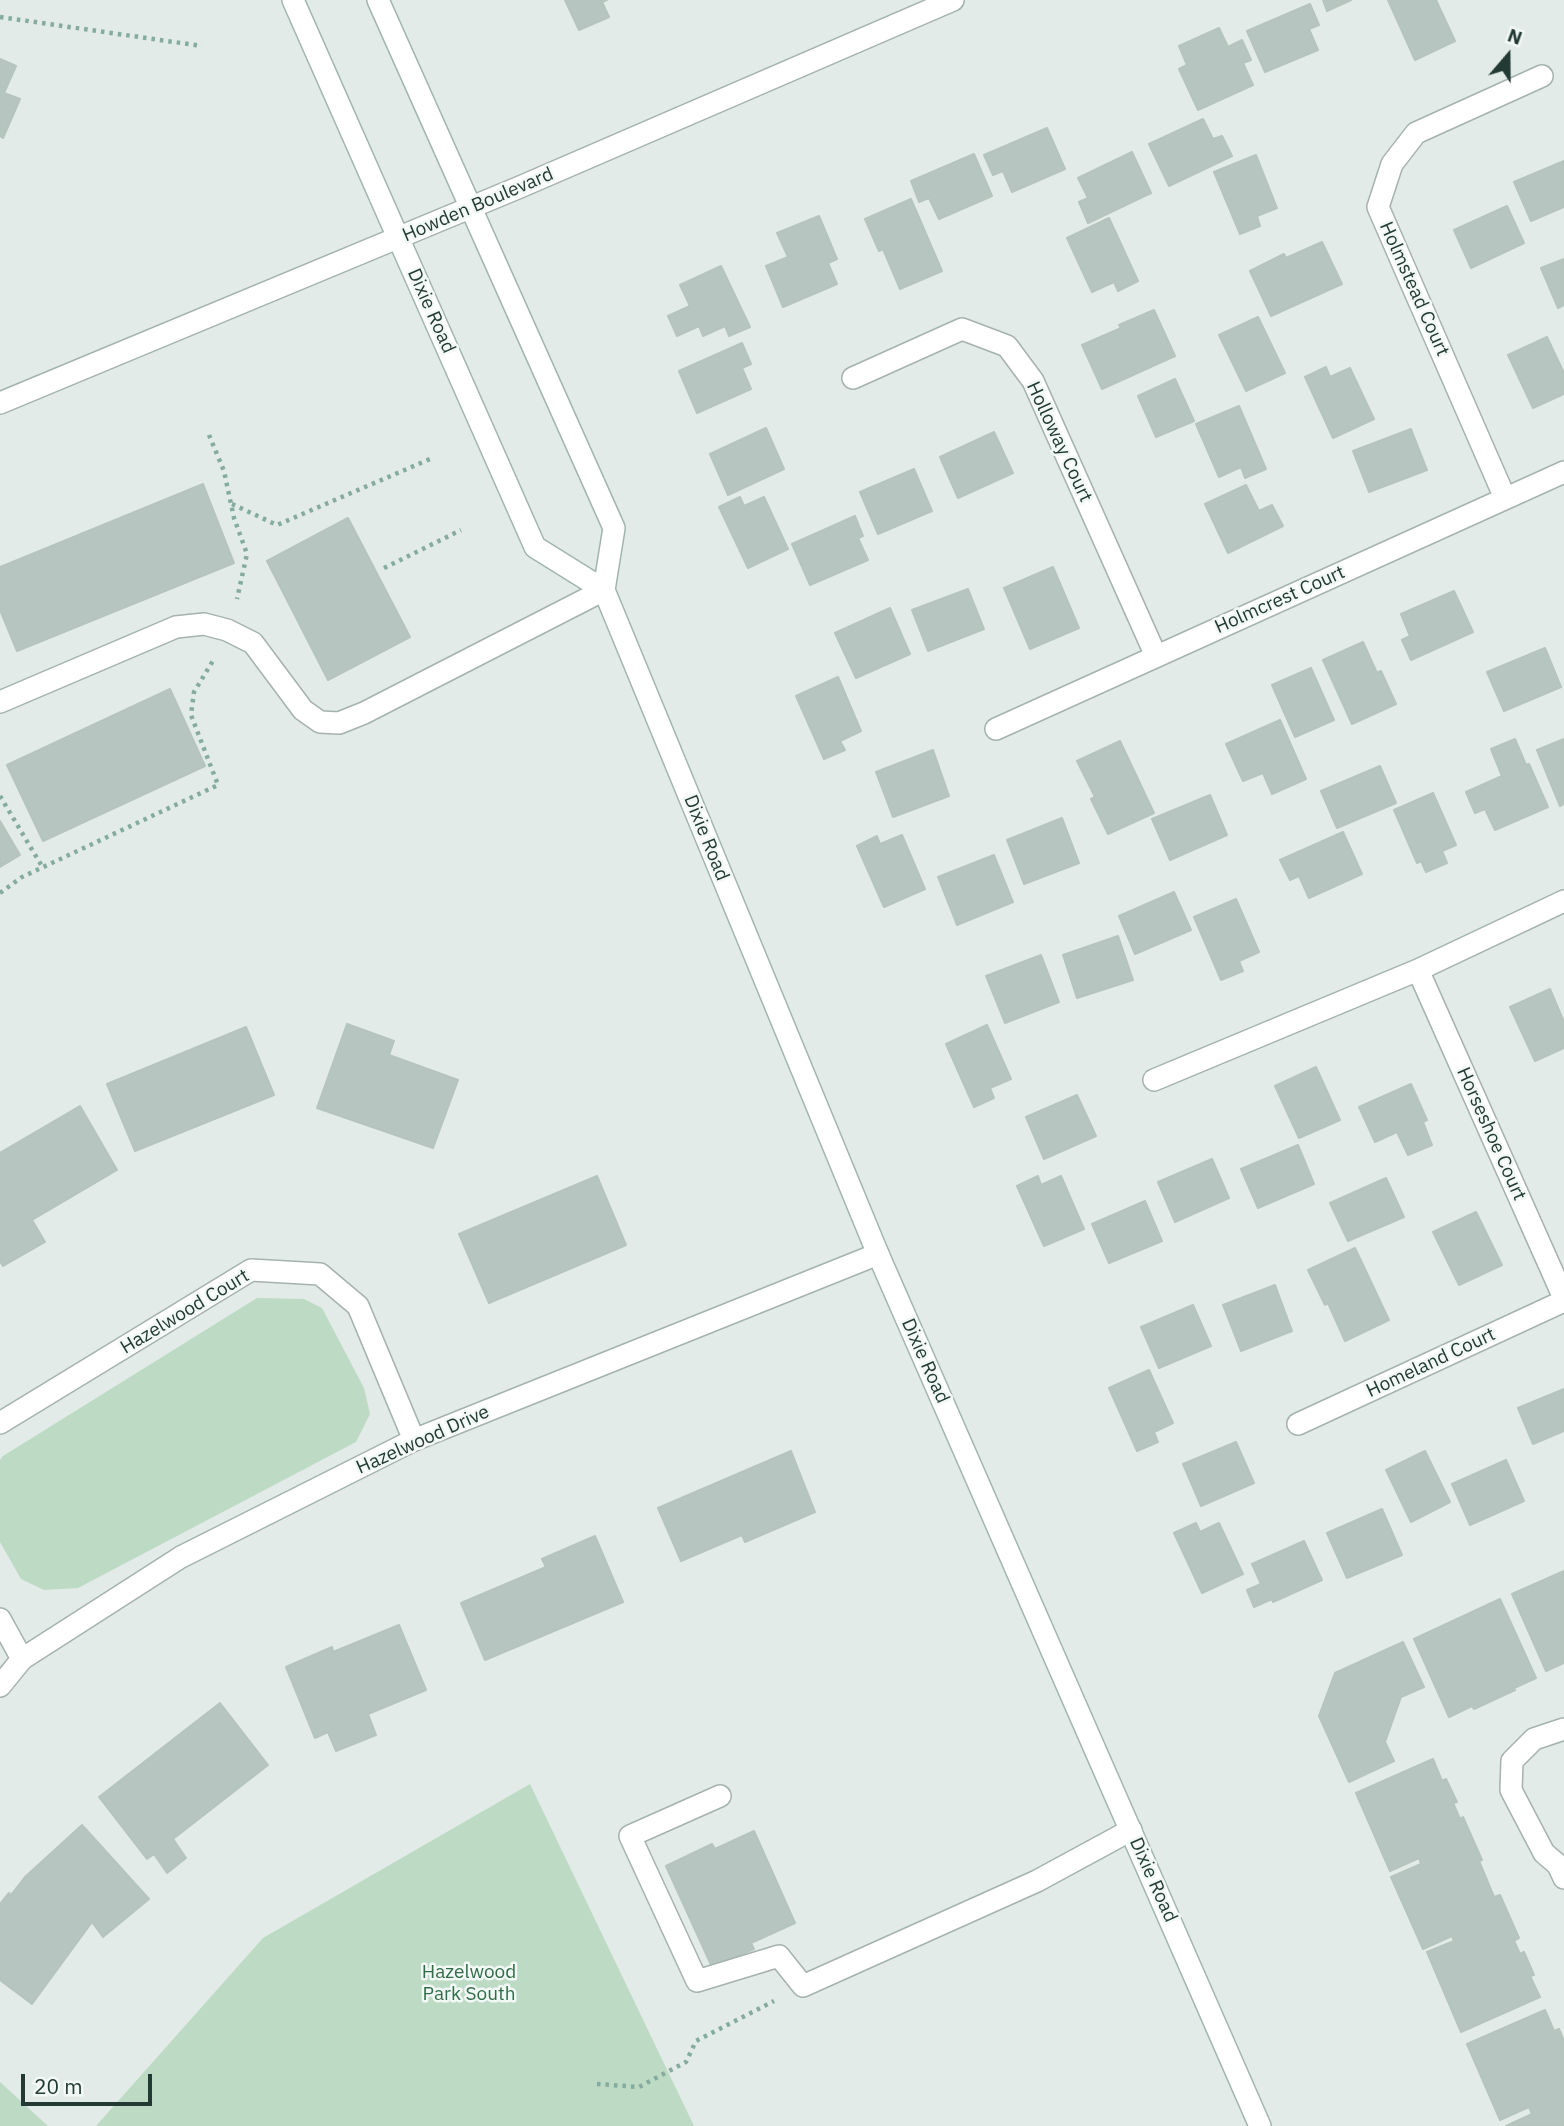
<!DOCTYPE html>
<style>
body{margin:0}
#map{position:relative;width:1564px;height:2126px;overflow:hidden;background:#e2ebe7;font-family:"IBM Plex Sans",sans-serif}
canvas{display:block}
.north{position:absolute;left:1473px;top:21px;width:70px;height:70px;-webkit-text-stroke:5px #f2f8f5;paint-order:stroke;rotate:20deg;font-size:19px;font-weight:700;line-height:28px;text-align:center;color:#233a34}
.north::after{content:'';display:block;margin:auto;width:24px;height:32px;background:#233a34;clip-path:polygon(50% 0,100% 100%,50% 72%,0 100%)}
.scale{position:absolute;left:21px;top:2074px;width:131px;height:32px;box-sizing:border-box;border:4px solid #233a34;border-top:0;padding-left:9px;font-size:21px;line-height:24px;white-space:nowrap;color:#233a34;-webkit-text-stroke:5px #f2f8f5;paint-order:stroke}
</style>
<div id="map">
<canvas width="1564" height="2126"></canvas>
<div class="north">N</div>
<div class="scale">20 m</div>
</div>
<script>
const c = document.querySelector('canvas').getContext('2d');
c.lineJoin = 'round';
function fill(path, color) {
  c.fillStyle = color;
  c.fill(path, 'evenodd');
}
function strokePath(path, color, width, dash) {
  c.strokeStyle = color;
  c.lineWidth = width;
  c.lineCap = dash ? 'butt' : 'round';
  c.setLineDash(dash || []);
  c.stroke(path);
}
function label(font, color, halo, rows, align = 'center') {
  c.font = font + ' "IBM Plex Sans",sans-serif';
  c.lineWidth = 5;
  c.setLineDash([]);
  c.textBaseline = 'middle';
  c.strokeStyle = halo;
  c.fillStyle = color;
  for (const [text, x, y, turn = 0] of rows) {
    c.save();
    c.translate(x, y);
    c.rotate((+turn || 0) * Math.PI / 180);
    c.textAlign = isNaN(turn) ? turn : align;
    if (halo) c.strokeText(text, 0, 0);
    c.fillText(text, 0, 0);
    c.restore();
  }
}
fill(new Path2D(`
 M257 1298 304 1299 322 1308 364 1388 370 1414 356 1442 78 1588 44 1590 21 1579 0 1542V1460L3 1456Z
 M530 1784 694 2126H96L263 1938Z
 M0 2082 48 2126H0Z`), '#bddac4');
const building = new Path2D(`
 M565 0H607L602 2 609 17 579 30Z
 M1323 0H1351L1327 11Z
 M1388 0H1436L1455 41 1415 60Z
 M1310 4 1319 25 1309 29 1318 50 1265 72 1247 31Z
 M1219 28 1228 47 1242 40 1251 60 1243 63 1253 85 1198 110 1179 69 1187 65 1179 46Z
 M0 59 16 66 4 93 20 99 3 138 0 136Z
 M1203 119 1213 139 1222 136 1232 156 1169 186 1149 144Z
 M1047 128 1065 169 1012 192 1003 171 993 175 984 155Z
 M1132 152 1151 193 1088 223 1079 202 1088 198 1078 178Z
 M974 154 992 196 939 219 929 198 919 202 911 181Z
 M1256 155 1277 208 1257 216 1260 226 1240 234 1214 172Z
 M1564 161V207L1531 221 1514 182Z
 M911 199 942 271 900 289 883 249 879 251 865 219Z
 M1507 206 1524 243 1471 268 1454 230Z
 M819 216 837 259 828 263 837 284 783 307 766 266 788 257 777 233Z
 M1109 218 1138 281 1118 291 1114 282 1092 292 1067 238Z
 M1322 242 1342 284 1271 316 1250 271 1284 254 1286 258Z
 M1564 259V305L1558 308 1541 268Z
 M721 266 750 327 729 336 725 326 703 336 699 326 677 336 668 316 690 306 680 285Z
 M1154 310 1175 356 1102 389 1082 345 1121 328 1119 325Z
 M1258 317 1285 373 1246 391 1219 335Z
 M1547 337 1564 373V394L1533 408 1508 355Z
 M742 343 751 364 742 368 751 389 697 413 679 371Z
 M1326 367 1330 377 1350 368 1374 419 1333 438 1305 377Z
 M1175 379 1194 421 1156 437 1138 396Z
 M1239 406 1266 469 1245 478 1241 467 1219 477 1196 424Z
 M766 428 784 469 728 495 710 454Z
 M1411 429 1427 470 1369 492 1353 451Z
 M994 432 1013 473 958 498 940 457Z
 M914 469 932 511 878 534 860 492Z
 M203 484 234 563 17 651 0 610V567Z
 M1246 485 1259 511 1272 505 1283 526 1228 553 1205 504Z
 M740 497 744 506 764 497 788 549 748 568 719 507Z
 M855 516 863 536 858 538 868 560 810 585 792 544Z
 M348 518 410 637 328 680 267 561Z
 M1053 567 1079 628 1030 649 1004 588Z
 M968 589 984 629 928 651 912 610Z
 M1454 591 1473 632 1411 660 1402 640 1410 636 1401 614Z
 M890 608 910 654 856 678 835 633Z
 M1363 642 1377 673 1381 671 1396 704 1352 724 1323 660Z
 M1545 648 1561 687 1504 711 1487 672Z
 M1311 668 1334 720 1295 737 1272 685Z
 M838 677 861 731 840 741 845 750 824 759 796 696Z
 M170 689 205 766 43 841 7 765Z
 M1280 720 1306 779 1272 794 1263 773 1243 781 1226 744Z
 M1515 739 1526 765 1529 764 1548 807 1495 830 1485 809 1475 813 1466 792 1502 776 1491 749Z
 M1564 739V804L1560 806 1537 750Z
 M1120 741 1154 813 1108 834 1091 799 1095 797 1077 761Z
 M933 750 949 796 893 817 876 772Z
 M1380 766 1396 803 1337 828 1321 791Z
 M1433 793 1456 845 1442 851 1447 863 1426 872 1421 861 1417 863 1394 810Z
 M1210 795 1227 835 1170 860 1152 819Z
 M1062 818 1079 863 1024 884 1007 840Z
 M0 821 20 855 0 867Z
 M1343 832 1362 874 1309 898 1299 876 1290 880 1280 860Z
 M902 835 925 889 884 907 857 846 877 836 880 844Z
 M994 855 1013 902 957 925 938 877Z
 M1174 892 1191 930 1135 954 1119 916Z
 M1236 899 1259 952 1239 961 1243 971 1221 980 1194 917Z
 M1118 936 1133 980 1077 998 1063 955Z
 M1041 955 1059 1002 1005 1023 986 976Z
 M1550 989 1564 1022V1048L1535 1061 1510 1007Z
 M347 1024 394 1041 389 1055 458 1080 433 1148 317 1108Z
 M987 1025 1011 1079 990 1088 994 1098 974 1107 946 1044Z
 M246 1027 274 1095 135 1151 107 1084Z
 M1316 1067 1340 1120 1299 1138 1275 1086Z
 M1411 1084 1427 1120 1423 1122 1432 1145 1408 1155 1397 1132 1375 1142 1359 1107Z
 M1077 1095 1096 1136 1044 1159 1026 1117Z
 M80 1106 117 1170 32 1220 45 1242 3 1266 0 1261V1153Z
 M1298 1145 1314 1184 1258 1208 1241 1169Z
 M1212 1159 1229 1198 1175 1222 1158 1182Z
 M597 1176 626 1245 489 1303 459 1234Z
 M1038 1176 1041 1185 1061 1176 1084 1229 1044 1246 1017 1186Z
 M1386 1178 1404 1217 1348 1241 1330 1203Z
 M1145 1201 1162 1241 1109 1263 1092 1224Z
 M1476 1212 1502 1265 1459 1285 1433 1232Z
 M1355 1248 1389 1320 1345 1341 1328 1303 1325 1305 1308 1270Z
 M1275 1285 1292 1331 1241 1351 1223 1305Z
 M1193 1305 1211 1346 1159 1368 1141 1327Z
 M1149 1370 1173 1423 1154 1432 1158 1442 1137 1451 1109 1388Z
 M1564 1389V1431L1533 1444 1518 1408Z
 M1236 1442 1254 1483 1201 1506 1183 1464Z
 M791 1451 815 1512 745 1542 742 1535 681 1561 658 1508Z
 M1425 1451 1450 1502 1411 1522 1386 1470Z
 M1506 1460 1524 1501 1470 1525 1452 1484Z
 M1382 1509 1402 1555 1347 1578 1327 1533Z
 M1196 1523 1200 1532 1219 1523 1243 1574 1202 1593 1174 1533Z
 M595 1536 623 1602 485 1660 461 1603 546 1567 542 1559Z
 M1304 1541 1322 1580 1273 1602 1272 1599 1254 1607 1247 1590 1261 1584 1252 1564Z
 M1564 1571V1663L1546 1671 1512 1594Z
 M1500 1599 1536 1678 1514 1688 1515 1690 1474 1709 1472 1706 1449 1717 1414 1639Z
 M399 1625 426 1690 368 1714 376 1735 336 1751 328 1732 315 1738 286 1667 332 1647 333 1652Z
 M1403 1642 1424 1687 1401 1697 1385 1742 1394 1761 1349 1782 1319 1716 1335 1673Z
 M220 1703 268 1765 173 1839 186 1858 167 1873 154 1854 147 1859 99 1797Z
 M1433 1759 1442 1781 1446 1779 1457 1802 1453 1803 1460 1819 1463 1817 1482 1860 1479 1861 1494 1897 1500 1895 1519 1938 1514 1941 1520 1954 1524 1952 1534 1975 1530 1976 1540 1997 1461 2032 1427 1952 1454 1941 1452 1936 1423 1949 1391 1877 1421 1864 1419 1858 1390 1871 1356 1793Z
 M82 1825 149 1899 103 1937 92 1922 32 2004 0 1980V1904L9 1893 11 1895 25 1877Z
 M754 1831 795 1923 751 1943 754 1949 712 1967 666 1866 712 1844 715 1849Z
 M1545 2010 1554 2031 1559 2029 1564 2041V2126H1506L1532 2114 1529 2107 1500 2120 1467 2044Z`);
fill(building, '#b7c5c0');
strokePath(building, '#b5c4bd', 2);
const service = new Path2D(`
 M0 702 176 627 204 624 227 630 253 643 303 710 320 722 339 723 364 713 604 590
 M720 1796 630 1836 697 1981 779 1956 803 1986 1037 1881 1131 1830`);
const minor = new Path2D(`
 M853 378 962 329 1007 346 1033 381 1156 656
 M1505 498 1378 207 1392 164 1416 133 1542 76
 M996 729 1564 472
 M1418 970 1564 1298
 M1154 1080 1418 970 1564 901
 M0 1423 251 1270 320 1274 358 1306 414 1440
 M1298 1424 1564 1301
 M0 1619 22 1659
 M0 1686 22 1659 181 1557 414 1440 878 1254
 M1564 1729 1534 1739 1512 1761 1511 1790 1544 1853 1558 1865 1564 1878`);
const tertiary = new Path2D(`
 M0 403 520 187 953 0`);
const secondary = new Path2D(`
 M293 0 535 547 604 590
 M378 0 614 528 604 590 878 1254 1260 2126`);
strokePath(service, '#a5b2ae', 24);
strokePath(minor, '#a5b2ae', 24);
strokePath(tertiary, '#a5b2ae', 24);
strokePath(secondary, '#a1b5ae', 24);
strokePath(new Path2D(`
 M0 17 202 46
 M209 435 224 471 234 518 247 554 237 599
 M232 504 277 525 430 459
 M384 568 461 530
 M0 796 43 868
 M0 893 22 877 218 785 191 715 194 692 214 659
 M597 2084 639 2087 686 2062 696 2041 774 2001`), '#85ab9f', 4.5, [3.5, 5]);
strokePath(service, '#fff', 21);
strokePath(minor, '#fff', 21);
strokePath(tertiary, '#fff', 21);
strokePath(secondary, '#fff', 21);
label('19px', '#233a34', '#f2f8f5', [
 ["Howden Boulevard",478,205,-23],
 ["Holmstead Court",1414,289,66],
 ["Dixie Road",431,311,66],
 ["Holloway Court",1059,442,65],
 ["Holmcrest Court",1280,600,-24],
 ["Dixie Road",706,838,68],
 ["Horseshoe Court",1491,1134,66],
 ["Hazelwood Court",185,1312,-31],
 ["Dixie Road",925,1361,66],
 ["Homeland Court",1431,1363,-25],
 ["Hazelwood Drive",423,1440,-24],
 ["Dixie Road",1153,1880,66]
]);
label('19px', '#316d48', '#f2f8f5', [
 ["Hazelwood",469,1973],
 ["Park South",469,1995]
]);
</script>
